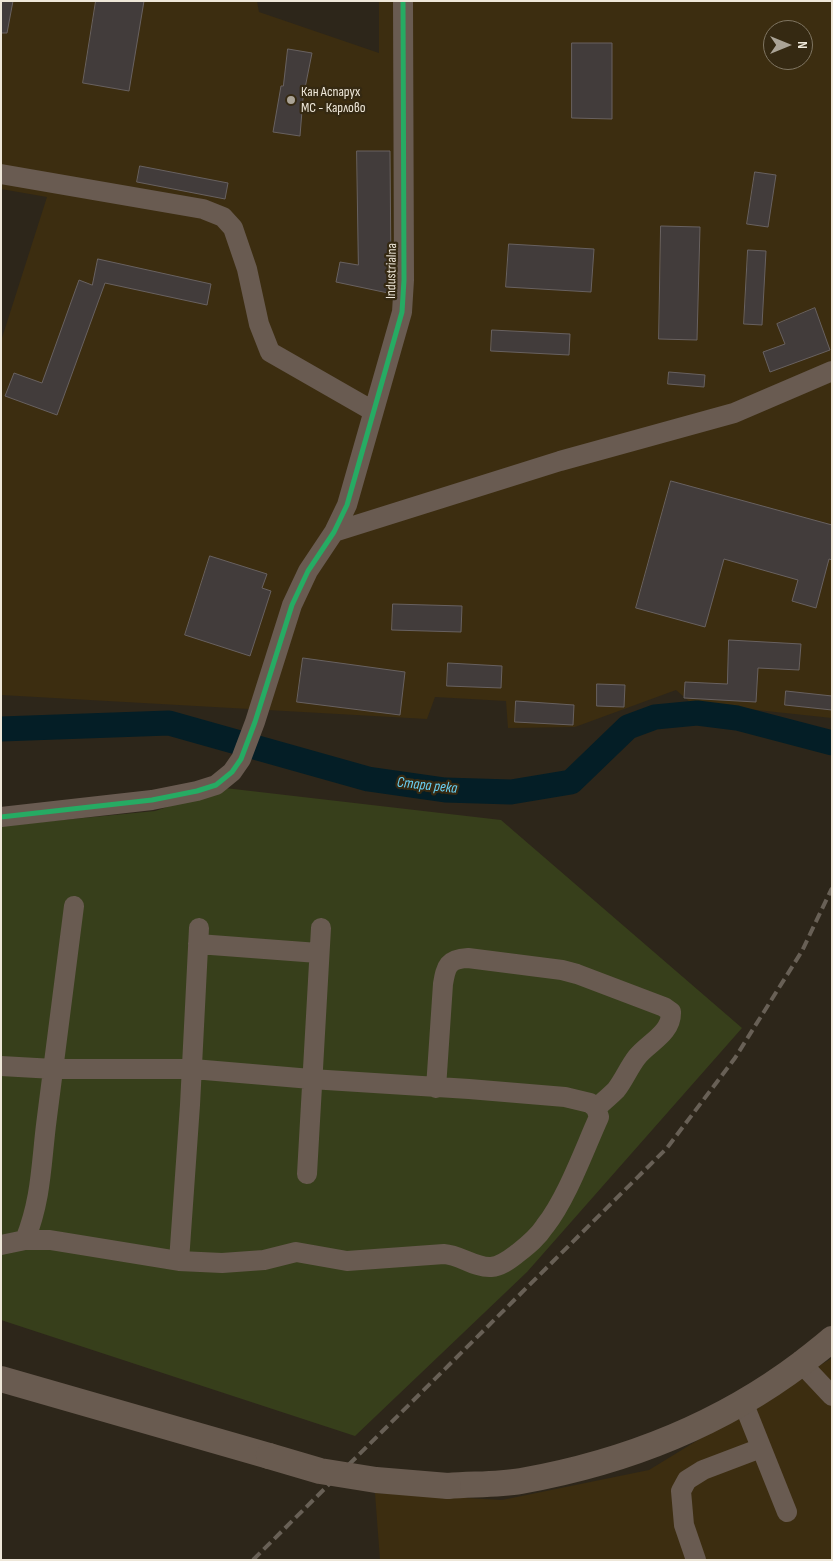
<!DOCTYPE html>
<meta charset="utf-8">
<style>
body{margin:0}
#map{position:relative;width:833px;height:1561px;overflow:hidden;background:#2d261a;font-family:"Sofia Sans Condensed",sans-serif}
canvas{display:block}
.frame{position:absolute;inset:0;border:2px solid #eee7d9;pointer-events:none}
.north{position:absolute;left:763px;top:20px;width:50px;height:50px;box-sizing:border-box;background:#352912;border:1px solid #7f7562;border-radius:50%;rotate:90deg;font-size:14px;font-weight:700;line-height:20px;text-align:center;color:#eee7d9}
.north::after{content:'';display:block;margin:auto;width:18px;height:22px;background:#aaa396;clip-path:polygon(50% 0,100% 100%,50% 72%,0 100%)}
</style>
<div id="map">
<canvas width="833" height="1561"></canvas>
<div class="frame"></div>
<div class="north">N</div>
</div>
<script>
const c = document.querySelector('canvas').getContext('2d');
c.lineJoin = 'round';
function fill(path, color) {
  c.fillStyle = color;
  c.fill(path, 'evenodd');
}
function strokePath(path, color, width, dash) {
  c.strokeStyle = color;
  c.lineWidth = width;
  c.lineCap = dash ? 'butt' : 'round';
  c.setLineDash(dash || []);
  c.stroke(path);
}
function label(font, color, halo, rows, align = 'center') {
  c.font = font + ' "Sofia Sans Condensed",sans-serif';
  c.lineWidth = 4.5;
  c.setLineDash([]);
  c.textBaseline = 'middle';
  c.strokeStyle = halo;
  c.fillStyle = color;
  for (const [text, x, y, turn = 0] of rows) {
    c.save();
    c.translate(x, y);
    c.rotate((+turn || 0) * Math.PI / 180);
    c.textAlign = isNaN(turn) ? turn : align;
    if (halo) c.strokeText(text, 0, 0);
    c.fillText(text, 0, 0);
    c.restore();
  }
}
fill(new Path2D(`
 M1 1H257L259 12 379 53V1H832V718L691 703 676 690 575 727 508 728 506 701 435 697 427 719 1 695V341L47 197 1 189ZM773 30H803V60H773Z
 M832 1358V1560H380L375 1493 502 1500 649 1470Z`), '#3c2d10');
fill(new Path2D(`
 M225 788 501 820 742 1028 527 1272 355 1436 1 1320V826L155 811Z`), '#373f1b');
strokePath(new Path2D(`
 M1 729 169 723 368 779 445 790 511 792 571 782 628 727 655 717 697 713 737 718 832 743`), '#041e26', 25);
const building = new Path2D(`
 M1 1H13L7 33H1Z
 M96 1H144L129 91 83 83Z
 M572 43H612V119L572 118Z
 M288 49 312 53 303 98 300 136 273 132 281 86H283Z
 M357 151H390L391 276 388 293 336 282 340 262 358 265Z
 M140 166 228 183 225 199 137 182Z
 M755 172 776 175 768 227 747 224Z
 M661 226 700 227 697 340 659 339Z
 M509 244 594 249 591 292 506 287Z
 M748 250 766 251 762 325 744 324Z
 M98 259 211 284 207 305 105 283 57 415 5 396 14 373 42 383 79 280 92 285Z
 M815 308 830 350 770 372 763 352 785 344 777 324Z
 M492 330 570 334 569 355 491 351Z
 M669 372 705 375 704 387 668 384Z
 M671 481 832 525V560L829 559 816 608 792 601 798 580 724 559 705 627 636 608Z
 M210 556 267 574 262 588 271 591 250 656 185 635Z
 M393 604 462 606 461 632 392 630Z
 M729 640 801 644 799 670 758 668 756 702 684 698 685 682 727 684Z
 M303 658 405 672 400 715 297 702Z
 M448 663 502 666 501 688 447 686Z
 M597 684 625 685 624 707 597 706Z
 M786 691 832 696V710L785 705Z
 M516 701 574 705 573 725 515 722Z`);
fill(building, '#423c3b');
strokePath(building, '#686160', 1);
strokePath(new Path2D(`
 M1 174 203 209 223 217 233 228 247 269 259 324 270 352 373 411
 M334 532 560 461 734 413 832 371
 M1 817 152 800 197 791 216 785 232 772 241 759 255 722 292 605 308 571 334 532 347 505 402 312 404 280 403 1
 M198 944 318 953
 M1 1066 54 1069H193L311 1079 469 1089 565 1097 590 1103 596 1108 599 1117C584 1150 567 1198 545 1226 538 1237 528 1245 518 1253 510 1259 502 1266 491 1267 475 1268 460 1255 444 1254L347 1261 296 1252 264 1260 222 1263 179 1261 50 1240H25L1 1245
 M436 1088 443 984C446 966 448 959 468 958L562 970 577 974 664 1007 671 1012C672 1033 648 1043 637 1057 629 1067 624 1080 616 1090 610 1096 603 1102 596 1108
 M307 1174 321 928
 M25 1240C41 1200 41 1167 46 1125 55 1052 65 979 74 906
 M179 1261 190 1105 199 928
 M801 1363 832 1396
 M743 1402 787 1512
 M696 1560 684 1525 681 1491 687 1480 703 1470 761 1448`), '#695b51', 20);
strokePath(new Path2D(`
 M1 1379 269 1456
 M448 1486C472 1484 497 1485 521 1481 622 1463 720 1425 802 1363 812 1355 822 1348 832 1339`), '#695b50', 26);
strokePath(new Path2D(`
 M253 1560 667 1148 735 1058 802 951 832 888`), '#686056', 4, [10, 5]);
strokePath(new Path2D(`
 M269 1456 320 1471 376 1480 448 1486`), '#695b50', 26);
strokePath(new Path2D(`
 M1 817 152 800 197 791 216 785 232 772 241 759 255 722 292 605 308 571 334 532 347 505 402 312 404 280 403 1`), '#26ab63', 5);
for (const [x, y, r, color] of [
 [291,100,5,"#aaa396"]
]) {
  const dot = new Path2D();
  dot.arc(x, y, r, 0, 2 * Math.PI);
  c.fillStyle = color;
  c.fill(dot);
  strokePath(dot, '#352912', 2);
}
label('14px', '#eee7d9', '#352912', [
 ["Кан Аспарух",301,92],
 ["МС - Карлово",301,108]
], 'left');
label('14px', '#eee7d9', '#352912', [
 ["Industrialna",392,271,-89]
]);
label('italic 15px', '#6ad1f4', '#352912', [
 ["Стара река",427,786,6]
]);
</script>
